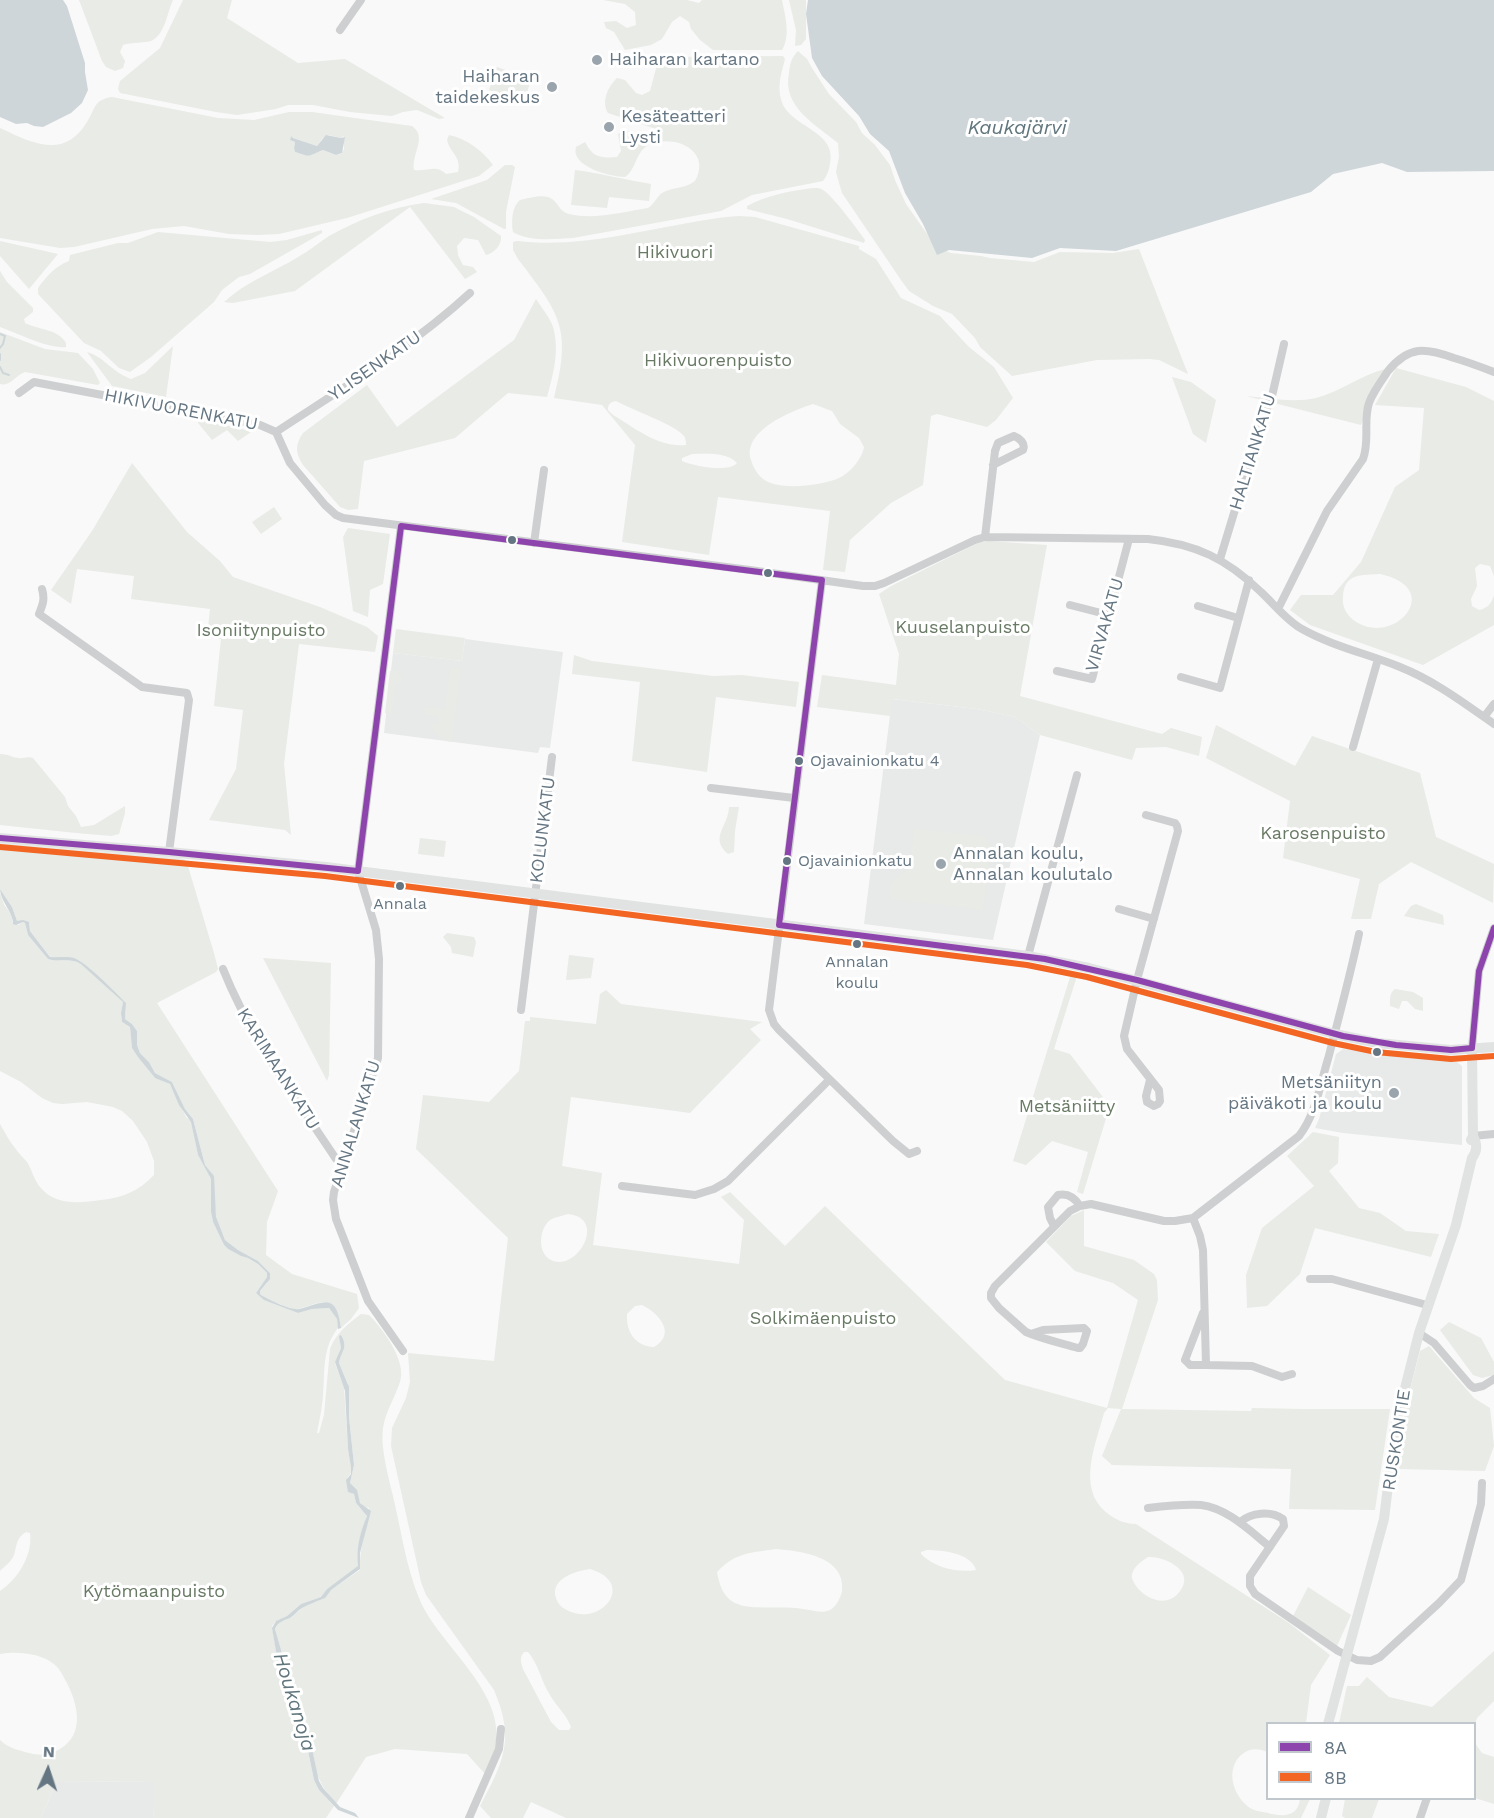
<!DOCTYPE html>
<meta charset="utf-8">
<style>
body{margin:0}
#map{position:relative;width:1494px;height:1818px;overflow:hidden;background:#f9f9f9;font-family:"Work Sans",sans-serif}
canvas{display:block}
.legend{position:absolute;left:1266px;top:1722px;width:210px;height:78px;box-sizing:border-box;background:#fff;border:2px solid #c1c8cd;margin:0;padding:8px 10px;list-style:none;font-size:18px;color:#657683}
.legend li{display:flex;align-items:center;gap:12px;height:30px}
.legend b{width:30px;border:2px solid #c1c8cd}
.north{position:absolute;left:18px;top:1740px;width:60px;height:60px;-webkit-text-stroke:4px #fff;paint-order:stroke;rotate:3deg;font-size:16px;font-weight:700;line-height:24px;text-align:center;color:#657683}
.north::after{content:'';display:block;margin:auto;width:21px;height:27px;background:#657683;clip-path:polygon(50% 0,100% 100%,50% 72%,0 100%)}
</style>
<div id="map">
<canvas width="1494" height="1818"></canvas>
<ul class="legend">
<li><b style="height:8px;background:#8e44ad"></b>8A</li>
<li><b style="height:8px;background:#f26522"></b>8B</li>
</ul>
<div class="north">N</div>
</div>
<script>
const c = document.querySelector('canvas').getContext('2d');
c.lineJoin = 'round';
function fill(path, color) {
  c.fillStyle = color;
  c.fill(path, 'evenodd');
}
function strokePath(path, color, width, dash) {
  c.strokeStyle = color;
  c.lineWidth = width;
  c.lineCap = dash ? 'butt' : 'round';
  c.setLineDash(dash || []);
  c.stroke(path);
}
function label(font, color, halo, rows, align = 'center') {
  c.font = font + ' "Work Sans",sans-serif';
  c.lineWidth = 6;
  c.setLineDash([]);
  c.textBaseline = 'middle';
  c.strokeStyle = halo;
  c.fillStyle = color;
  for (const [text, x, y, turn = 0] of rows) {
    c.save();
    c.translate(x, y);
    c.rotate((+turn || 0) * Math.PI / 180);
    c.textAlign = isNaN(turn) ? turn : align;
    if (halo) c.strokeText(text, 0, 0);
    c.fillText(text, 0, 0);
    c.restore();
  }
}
fill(new Path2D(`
 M465 639 563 652 550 748 540 747 538 753 384 733 393 653 462 661Z
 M892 699 977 709 1015 717 1040 735 993 940 864 924Z
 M1343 1049 1457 1062 1462 1066V1145L1343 1133 1315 1128 1319 1119 1336 1054Z
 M57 1781 156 1782 153 1818H41Z`), '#e8e9e9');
fill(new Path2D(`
 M79 0H173C167 13 165 35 151 41 146 43 131 42 123 45L120 52 125 61 123 68 115 71 106 67 102 61Z
 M183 0H232L227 18 298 63 345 59 445 118 439 119 417 110 403 112 392 116 350 112 313 105H288L276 109 237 115 216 112 120 93 118 89 120 81 160 48Z
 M603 0H687L699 3 702 0H782C785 16 791 35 782 50H713L700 40 691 29 689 22 680 16 672 22 662 39 651 45 625 50 614 32 606 28 604 22 616 21 627 28 636 25 635 12 625 4Z
 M789 0H806V39L801 45 795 46 796 30Z
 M798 51 807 59 812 68 829 94 856 122 862 133 875 145 890 165 895 180 906 204 930 238 944 250 951 253 981 256 990 258 1034 262 1060 252 1113 253 1139 249 1188 374 1159 360 1150 359 1097 360 1012 376 980 347 975 338 952 314 933 306 909 291 901 280 842 193 836 172 839 157 838 143C815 124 782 107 789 73 790 64 791 58 798 51Z
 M783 56 785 59C781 75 776 88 783 105 795 128 837 132 830 164 829 170 827 176 823 181L752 195 721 211 573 238C555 239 529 242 513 232 511 222 512 206 520 200 528 198 545 193 552 199 559 204 560 212 569 214 595 220 622 212 648 208 655 204 657 194 666 191 676 187 686 188 695 181 712 151 676 134 651 144 635 150 637 169 625 177 610 177 570 166 576 147L585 142C587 145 588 148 591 151 596 158 609 158 617 157L621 151 618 134 624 130 651 136 656 134V129L608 113C601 101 608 87 617 78L625 80 636 93 642 95 650 91 657 65 659 61 666 57Z
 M497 67 531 79 524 103 489 90Z
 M112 97 218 118 254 120 289 112H312L412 126C428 137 411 154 414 170 428 172 435 164 446 174L458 172C462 157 450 153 447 140L449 135C467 139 482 150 493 165L479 176 347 218 279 234 258 235 229 234 184 226 152 229 74 247 60 248 0 238V128C32 143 64 160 87 122 96 108 93 100 112 97ZM328 135 341 138 344 136V149L341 154 336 155 323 150C309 156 308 156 295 152L294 148 295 142 290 140 291 136 293 138 317 146 322 139Z
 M505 165H512L515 167 506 212V229H504L456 203 431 199 487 180Z
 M575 170C601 173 625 180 651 184L649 201 609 197 607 208 571 205Z
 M813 188C818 188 819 188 823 190 833 196 858 230 865 240L864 243 787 219 747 209V206C767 195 791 191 813 188Z
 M424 203 454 207 474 217 501 236C502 244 495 253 486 255L478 240 464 238 457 246 458 255 463 265 473 267 477 272 465 279 410 207 295 291 233 303 224 302C247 281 272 273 298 257 309 251 318 243 329 236 357 220 392 207 424 203Z
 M739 216 755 217 859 246V249L876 259 901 298 940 316 969 347 994 367 1013 398 996 420 987 427 937 414 931 416 923 485 891 503 850 540 845 572 823 570 830 511 718 497 709 555 622 542 635 445 602 405 554 398C572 328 560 314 518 259L513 250V242L517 241C575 248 631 233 688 223 705 220 722 217 739 216ZM616 401C630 409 676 425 684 436 686 440 686 441 686 445 659 448 635 428 613 415L608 410C608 404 610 402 616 401ZM813 404 832 411 840 424 859 438 864 447C862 459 850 473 839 478 821 486 778 491 763 479 757 474 753 467 751 460 742 431 791 411 813 404ZM692 454C706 454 727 452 737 463 729 473 693 466 682 461V458Z
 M322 230V233L250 274 239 277 222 290 214 302 151 357 130 372 119 368 101 351 84 343 38 294V288C48 275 54 267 69 261L70 255 118 243H128L158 232 270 242 287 240Z
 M0 241 58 254 29 289 0 256Z
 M0 271 7 282 33 308V312L24 319 25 323C39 330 58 329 66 343V347C48 349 17 333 0 327Z
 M536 299C542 308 550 318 553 327 560 351 553 375 547 397L508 393 455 438 364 461 358 509 348 510 340 507 303 465C295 452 295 445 303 433L367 385 397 427 514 340Z
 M0 332 45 349 78 353 93 369 100 383 98 385 25 372C16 375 10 387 0 384Z
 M173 346 166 397 112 386 87 352C103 356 112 372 131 379L145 373Z
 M1396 368 1466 387 1494 401V576L1490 566 1480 564 1475 568 1477 586 1471 599 1472 606 1479 610C1488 608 1491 604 1494 595V625L1423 665 1310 625 1290 610 1301 595H1333L1361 562 1395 487 1419 470 1424 408 1375 405ZM1380 574C1449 589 1390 652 1351 618 1345 612 1342 605 1343 597 1344 573 1361 575 1380 574Z
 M1385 369C1378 378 1371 388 1367 400 1364 408 1365 416 1361 425L1246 396C1269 398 1293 403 1316 398 1340 392 1361 375 1385 369Z
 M1172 377 1191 382 1216 400 1206 443 1193 434Z
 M199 420 239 428 251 432 238 441 227 430 212 440 198 423Z
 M132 463 187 532 220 561 233 577 320 607 367 627 378 636 375 652 299 644 284 764 291 835 285 830 209 820 236 769 243 710 214 706 221 639 207 637 210 609 131 599 134 576 77 569 71 604 51 590 92 531Z
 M274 507 282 519 261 534 252 522Z
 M348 528 390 534 383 584 370 590 368 617 353 611 343 537Z
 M988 541 1047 545 1020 696 1162 734 1171 728 1202 737 1199 756 1166 747 1136 748 1132 760 1040 735 1015 717 977 709 893 699 890 716 817 707 822 675 896 685 899 654 879 594 891 586 978 543Z
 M396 629 465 638 462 661 393 653Z
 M574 655 592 661 713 676 742 675 799 682 796 707 716 697 707 772 632 761 640 682 572 674Z
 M450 668 461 669 452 742C441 741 435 731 428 723L438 724 439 716 425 715V707L445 709Z
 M390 671H398L402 678 401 683H396L392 714 385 713Z
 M1216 725 1295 766 1312 736 1420 773 1436 837 1494 864 1493 903 1411 862 1379 884 1371 919H1351L1360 879 1283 858 1290 801 1206 758Z
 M0 754C10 754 12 758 19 758 24 759 27 756 33 758L65 797 68 806 76 816 81 827 94 825 125 806V813L119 834 111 836 76 833 0 825Z
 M729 807H739L735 831 734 852 728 854C709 837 728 828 729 807Z
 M914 829 985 836 991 847 983 910 890 899 891 883 910 867Z
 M420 838 446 841 444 857 418 854Z
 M0 843 179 858 184 859 187 863 214 953 218 969 216 972 157 1003 278 1191 267 1222 266 1255 292 1274 357 1294 359 1308 351 1319 341 1328C334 1291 324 1302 295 1310L269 1300 260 1294V1291L267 1283 270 1273 258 1261 238 1250 225 1240 216 1219 212 1174 205 1165 193 1119 185 1109 172 1082 155 1073 149 1062 140 1053 137 1045V1031L132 1024 125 1019 126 1003 106 986 123 1002 121 1013 122 1022 130 1027 132 1048 154 1077 170 1084 186 1117 191 1121 198 1155 211 1179V1212L213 1222 224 1245 228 1249 241 1256 248 1258 258 1264 267 1273V1277L256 1293 265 1300 298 1313 312 1309 329 1308 337 1319 338 1328C322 1348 325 1371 323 1396 322 1409 319 1421 317 1433H319L324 1415 330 1349C335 1334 349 1323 361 1314L369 1315C383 1329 407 1361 400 1382 391 1408 380 1418 383 1447 385 1467 391 1486 395 1505 402 1536 407 1569 419 1598 439 1647 508 1691 495 1749 493 1758 489 1767 486 1775L467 1754 395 1749 366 1757 336 1804 323 1787 317 1774 310 1740 300 1707 285 1677 284 1660 275 1629 280 1622 292 1617 302 1608 316 1600 360 1570C359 1548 367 1529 369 1508 358 1506 355 1492 350 1483L354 1465 349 1417 348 1384 339 1363C341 1351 349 1348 341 1335L340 1339 341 1348 335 1363 344 1388 348 1449 351 1465V1473L347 1478 349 1492 354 1494 356 1503 367 1516C360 1532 357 1549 358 1567L327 1589 321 1597 301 1604 287 1616 276 1621 272 1626 281 1680 304 1731 314 1780 319 1790 334 1806 326 1818H153L155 1782 57 1781 41 1818H0V1740C8 1748 18 1750 29 1753 41 1756 50 1755 60 1749 85 1734 78 1705 67 1683 63 1676 60 1669 54 1664 40 1653 17 1651 0 1654V1591C18 1579 33 1555 30 1533L26 1532C16 1538 17 1545 14 1555 12 1561 5 1566 0 1571V1124C5 1132 9 1141 15 1148 18 1153 23 1157 27 1162 32 1170 34 1180 40 1187 55 1206 80 1203 101 1200 122 1198 139 1191 154 1175V1161L147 1142 133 1121 122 1111 113 1107 87 1102 62 1104 53 1103 42 1098 21 1082 0 1071V893C2 897 3 903 5 906 9 912 13 914 12 922L18 925 23 922 25 923 28 935 48 959C61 963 68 957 81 964L72 958H51L30 931 29 922 17 921 12 907 0 889Z
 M1416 904 1443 915 1444 925 1404 916 1411 906Z
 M447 933 474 937 476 942 473 957 452 953 451 947 443 937Z
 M569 955 594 958 591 978 566 980Z
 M263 958 331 963 329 1075 327 1081Z
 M1071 974 1077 976 1054 1049 1070 1054 1109 1105 1108 1112 1083 1194 1077 1192 1088 1152 1052 1141 1026 1165 1013 1161Z
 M1395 989 1413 992 1423 998V1011L1415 1009 1407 1001H1402L1399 1009 1390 1006C1390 1000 1389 993 1395 989Z
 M606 990 621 1004 762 1022 750 1029 761 1040 690 1113 571 1097 562 1166 602 1173 593 1245 739 1264 744 1220 721 1197 730 1192 785 1246 825 1206 1005 1380 1107 1408 1138 1300 1113 1283 1075 1271 1046 1242 1071 1216 1084 1210V1246L1134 1260 1154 1274 1157 1280 1158 1300 1122 1409 1251 1411 1252 1408 1302 1409H1390L1375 1510 1289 1509 1291 1469 1112 1465 1102 1456 1121 1409 1108 1408 1104 1413C1096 1444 1076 1488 1107 1513 1116 1520 1125 1524 1136 1524L1289 1623 1330 1655 1311 1685 1306 1723 1268 1724 1267 1752C1259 1748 1249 1748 1241 1755 1225 1770 1233 1796 1250 1808 1255 1811 1263 1812 1268 1813 1283 1817 1298 1817 1300 1799H1310L1301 1818H566L531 1802 523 1818H491L480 1806C504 1761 515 1739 494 1690L426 1595 421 1582 391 1446 392 1428 406 1398 410 1382 408 1353 494 1361 508 1238 416 1149 423 1095 489 1102 519 1071 525 1021H530V1017L596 1024 600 994ZM568 1214C608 1218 577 1273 551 1260 537 1253 539 1229 550 1220 555 1217 562 1216 568 1214ZM642 1305C659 1313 677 1334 654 1347 635 1346 626 1332 627 1314L635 1306ZM776 1549C800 1551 846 1556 842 1591 841 1597 836 1607 830 1610 822 1614 812 1610 803 1609 783 1605 751 1611 735 1603 723 1597 719 1584 717 1572 736 1552 750 1553 776 1549ZM927 1550C943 1550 971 1553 976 1570 957 1573 935 1568 921 1554V1552ZM1148 1557C1163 1556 1193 1569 1182 1588 1171 1608 1148 1602 1136 1586 1134 1582 1131 1579 1132 1574 1134 1566 1142 1561 1148 1557ZM590 1569C638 1583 600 1630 565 1609 559 1606 556 1600 555 1594 554 1577 577 1571 590 1569ZM524 1652H528C539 1665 541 1681 550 1695 556 1706 567 1715 571 1727L569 1730H559L551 1722 523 1669C521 1662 519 1658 524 1652Z
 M1313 1132 1339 1137 1338 1163 1329 1171 1359 1208 1380 1213 1406 1231 1439 1234 1431 1257 1315 1228 1300 1274 1267 1306 1247 1308 1246 1275 1262 1228 1314 1186 1287 1156Z
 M1449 1322 1481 1338 1494 1362V1375L1482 1378 1473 1375 1440 1330Z
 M1429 1346 1474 1398 1490 1408 1494 1446 1485 1471 1399 1469 1405 1409 1420 1351Z
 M1308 1587 1351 1615 1337 1646 1292 1618Z
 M1494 1651V1701L1477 1718 1475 1724 1339 1723 1347 1686H1359L1367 1677 1389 1697 1432 1707Z
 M1475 1743 1482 1753 1494 1757V1804L1475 1798Z
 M1345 1799V1798L1379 1799 1372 1818H1345L1342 1816Z`), '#e8ebe6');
fill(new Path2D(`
 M0 0H63L67 6 85 63V72L88 90 82 103 71 113 43 127 34 126 27 123 16 124 0 117Z
 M808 0H1494V171L1407 172 1382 163 1333 174 1311 192 1116 251 1060 248 1032 258 949 250 937 255 923 224 905 193 889 151 870 134 859 116 822 76 812 58 806 14Z
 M326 135 341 138 345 137 342 153 336 155 323 150C306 157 311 157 295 152L294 148 295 142 290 140 291 136 293 138 317 146Z
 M0 889 12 907 17 921 23 920 29 922 30 931 50 957C57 958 67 956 74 958 87 963 115 992 126 1003L125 1019 132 1024 137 1031V1045L140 1053 149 1062 155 1073 172 1082 185 1109 193 1119 205 1165 214 1176 216 1217 225 1240 238 1250 258 1261 270 1273V1279L260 1291V1294C266 1299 292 1311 299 1309 325 1302 336 1292 341 1328L338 1329 337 1319 329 1308 312 1309 298 1313 264 1300 256 1293 267 1277V1273L258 1264 248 1258 241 1256 228 1249 224 1245 213 1222 211 1212V1179L198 1155 191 1122 179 1105 170 1084 155 1078 138 1057 132 1048 130 1027 122 1022 121 1013 123 1002 81 964C69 957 60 963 48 959L28 935 25 923 23 922 16 925 13 924C13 911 1 903 0 889Z
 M341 1335C349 1348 341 1351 339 1363L349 1387V1417L354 1465 350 1483 357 1490 360 1503 371 1511 360 1553V1569L331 1590 325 1598C317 1601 309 1604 302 1608 298 1610 295 1615 290 1618 283 1621 279 1621 275 1629L284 1660 285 1677 300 1707 310 1740 319 1781 323 1788 340 1807 355 1813 359 1818 338 1810 319 1790 314 1780 304 1731 281 1680 272 1628 276 1621 287 1616 301 1604 321 1597 327 1589 358 1566C356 1549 360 1532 367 1516L356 1503 354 1494 348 1492 346 1480 351 1474V1467L348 1449 345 1391 335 1362 341 1348 339 1336Z`), '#ced6d9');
strokePath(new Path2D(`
 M0 334 5 336 3 344 0 348
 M0 354V360
 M0 367 3 373 9 375`), '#ced6d9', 2);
strokePath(new Path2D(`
 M340 30 361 0
 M19 393 34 382 260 425 276 432 290 463 325 505 336 515 343 518 750 570 863 586H875L884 583 975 540 985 537 1148 539C1196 544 1227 559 1261 592 1274 604 1287 621 1302 629 1332 646 1368 654 1400 667 1435 681 1464 703 1494 724
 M276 432C343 388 411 347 470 293
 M401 526 358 871 376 930 379 959 378 1058 334 1192 333 1200 336 1219 368 1301 403 1351
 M985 537 995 451 998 443 1014 436C1019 438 1026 443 1023 450L993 465
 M534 543 544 470
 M1220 559 1262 421 1272 396 1284 344
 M822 580 769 1010 774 1024 779 1030 893 1141 909 1154 917 1151
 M42 589C45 599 43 604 39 614L142 687 187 693 189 700 169 852
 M1070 605 1109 615
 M1198 606 1238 618
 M1278 609 1327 511 1363 459C1370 441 1363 421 1369 403 1373 392 1381 381 1388 371 1409 345 1426 348 1454 358 1468 362 1481 367 1494 372
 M1057 671 1092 679 1129 539
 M1181 677 1220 688 1249 580
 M1484 717 1494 704
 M1353 747 1378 659
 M711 788 794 798
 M1146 815 1175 823 1177 826 1178 831 1137 980 1124 1036 1127 1049 1159 1090 1160 1101 1158 1104 1154 1106 1147 1102 1146 1096 1150 1080
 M1119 909 1154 919
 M1028 956 1077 775
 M223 969C250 1037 295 1097 336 1159L344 1161
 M521 1010 552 757
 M1472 1048 1479 971 1494 928
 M1473 1136 1494 1134
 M622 1186 695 1195 714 1189 728 1181 829 1080
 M1193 1218 1200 1236 1203 1250 1206 1365 1252 1366 1282 1377 1292 1374
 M1054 1226 1050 1218 1048 1207 1058 1195C1068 1193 1075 1198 1080 1206
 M1310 1279H1332L1427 1305
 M1203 1313 1185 1360 1190 1365H1206
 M1419 1333 1434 1343 1470 1385 1474 1388 1483 1386 1494 1379
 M1031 1334 1043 1330 1084 1328 1087 1331 1083 1344 1080 1348H1078C1061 1343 1042 1339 1026 1332L999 1308 991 1298V1293L995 1286 1070 1211 1080 1206 1091 1204 1164 1221H1175L1193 1218 1299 1136C1316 1114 1320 1085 1328 1059 1339 1017 1350 976 1359 934
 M1148 1508C1165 1506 1183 1504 1201 1505 1227 1508 1250 1531 1270 1547
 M1240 1522C1251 1513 1270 1510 1283 1519L1284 1526 1250 1576V1586L1255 1594 1338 1651 1357 1660 1371 1661 1380 1657 1439 1603 1461 1580 1481 1504 1482 1483
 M469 1818 499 1749 501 1729
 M1420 1818 1427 1798`), '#cecfd0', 8);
strokePath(new Path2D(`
 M0 838 169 852 326 867 1028 956 1089 968 1335 1034 1378 1043 1451 1050 1494 1047
 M1471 1140 1473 1136 1472 1048
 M1328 1724 1384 1519 1395 1428 1419 1333 1456 1225 1472 1158C1478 1150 1477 1144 1473 1136
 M1321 1818 1326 1798`), '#e1e2e2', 10);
strokePath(new Path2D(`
 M401 526 822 580
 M0 838 169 852 358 871
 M358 871 401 526
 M779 925 1045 959 1137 980 1343 1036 1396 1045 1451 1050 1472 1048
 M779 925 822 580
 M1472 1048 1479 971 1494 928`), '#8e44ad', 6);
strokePath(new Path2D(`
 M0 847 325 876 1027 965 1087 977 1333 1043 1376 1052 1451 1059 1494 1056`), '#f26522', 6);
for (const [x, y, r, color] of [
 [597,60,6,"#99a4ac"],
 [552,87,6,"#99a4ac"],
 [609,127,6,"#99a4ac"],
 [512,540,5,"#657683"],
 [768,573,5,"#657683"],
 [799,761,5,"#657683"],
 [787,861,5,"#657683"],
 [941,864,6,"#99a4ac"],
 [400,886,5,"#657683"],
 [857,944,5,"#657683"],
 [1377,1052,5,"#657683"],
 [1394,1093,6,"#99a4ac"]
]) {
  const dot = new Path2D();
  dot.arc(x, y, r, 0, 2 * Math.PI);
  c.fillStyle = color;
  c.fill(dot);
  strokePath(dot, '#fff', 2);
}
label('16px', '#657683', '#fff', [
 ["Ojavainionkatu 4",810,761],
 ["Ojavainionkatu",798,861],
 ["Annala",400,904,"center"],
 ["Annalan",857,962,"center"],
 ["koulu",857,983,"center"]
], 'left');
label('18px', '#657683', '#fff', [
 ["Haiharan kartano",609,60],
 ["Haiharan",540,77,"right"],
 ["taidekeskus",540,98,"right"],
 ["Kesäteatteri",621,117],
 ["Lysti",621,138],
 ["Annalan koulu,",953,854],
 ["Annalan koulutalo",953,875],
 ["Metsäniityn",1382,1083,"right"],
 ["päiväkoti ja koulu",1382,1104,"right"]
], 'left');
label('18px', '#687a64', '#fff', [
 ["Hikivuori",675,253],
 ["Hikivuorenpuisto",718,361],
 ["Kuuselanpuisto",963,628],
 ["Isoniitynpuisto",261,631],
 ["Karosenpuisto",1323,834],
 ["Metsäniitty",1067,1107],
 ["Solkimäenpuisto",823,1319],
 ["Kytömaanpuisto",154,1592]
]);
label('18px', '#657683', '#fff', [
 ["YLISENKATU",375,366,-35],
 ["HIKIVUORENKATU",181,410,11],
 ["HALTIANKATU",1253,452,-73],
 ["VIRVAKATU",1105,625,-74],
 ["KOLUNKATU",543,830,-83],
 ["KARIMAANKATU",278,1069,58],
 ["ANNALANKATU",356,1124,-73],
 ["RUSKONTIE",1397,1440,-81]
]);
label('italic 20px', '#60757c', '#fff', [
 ["Kaukajärvi",1017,128],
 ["Houkanoja",294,1702,73]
]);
</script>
